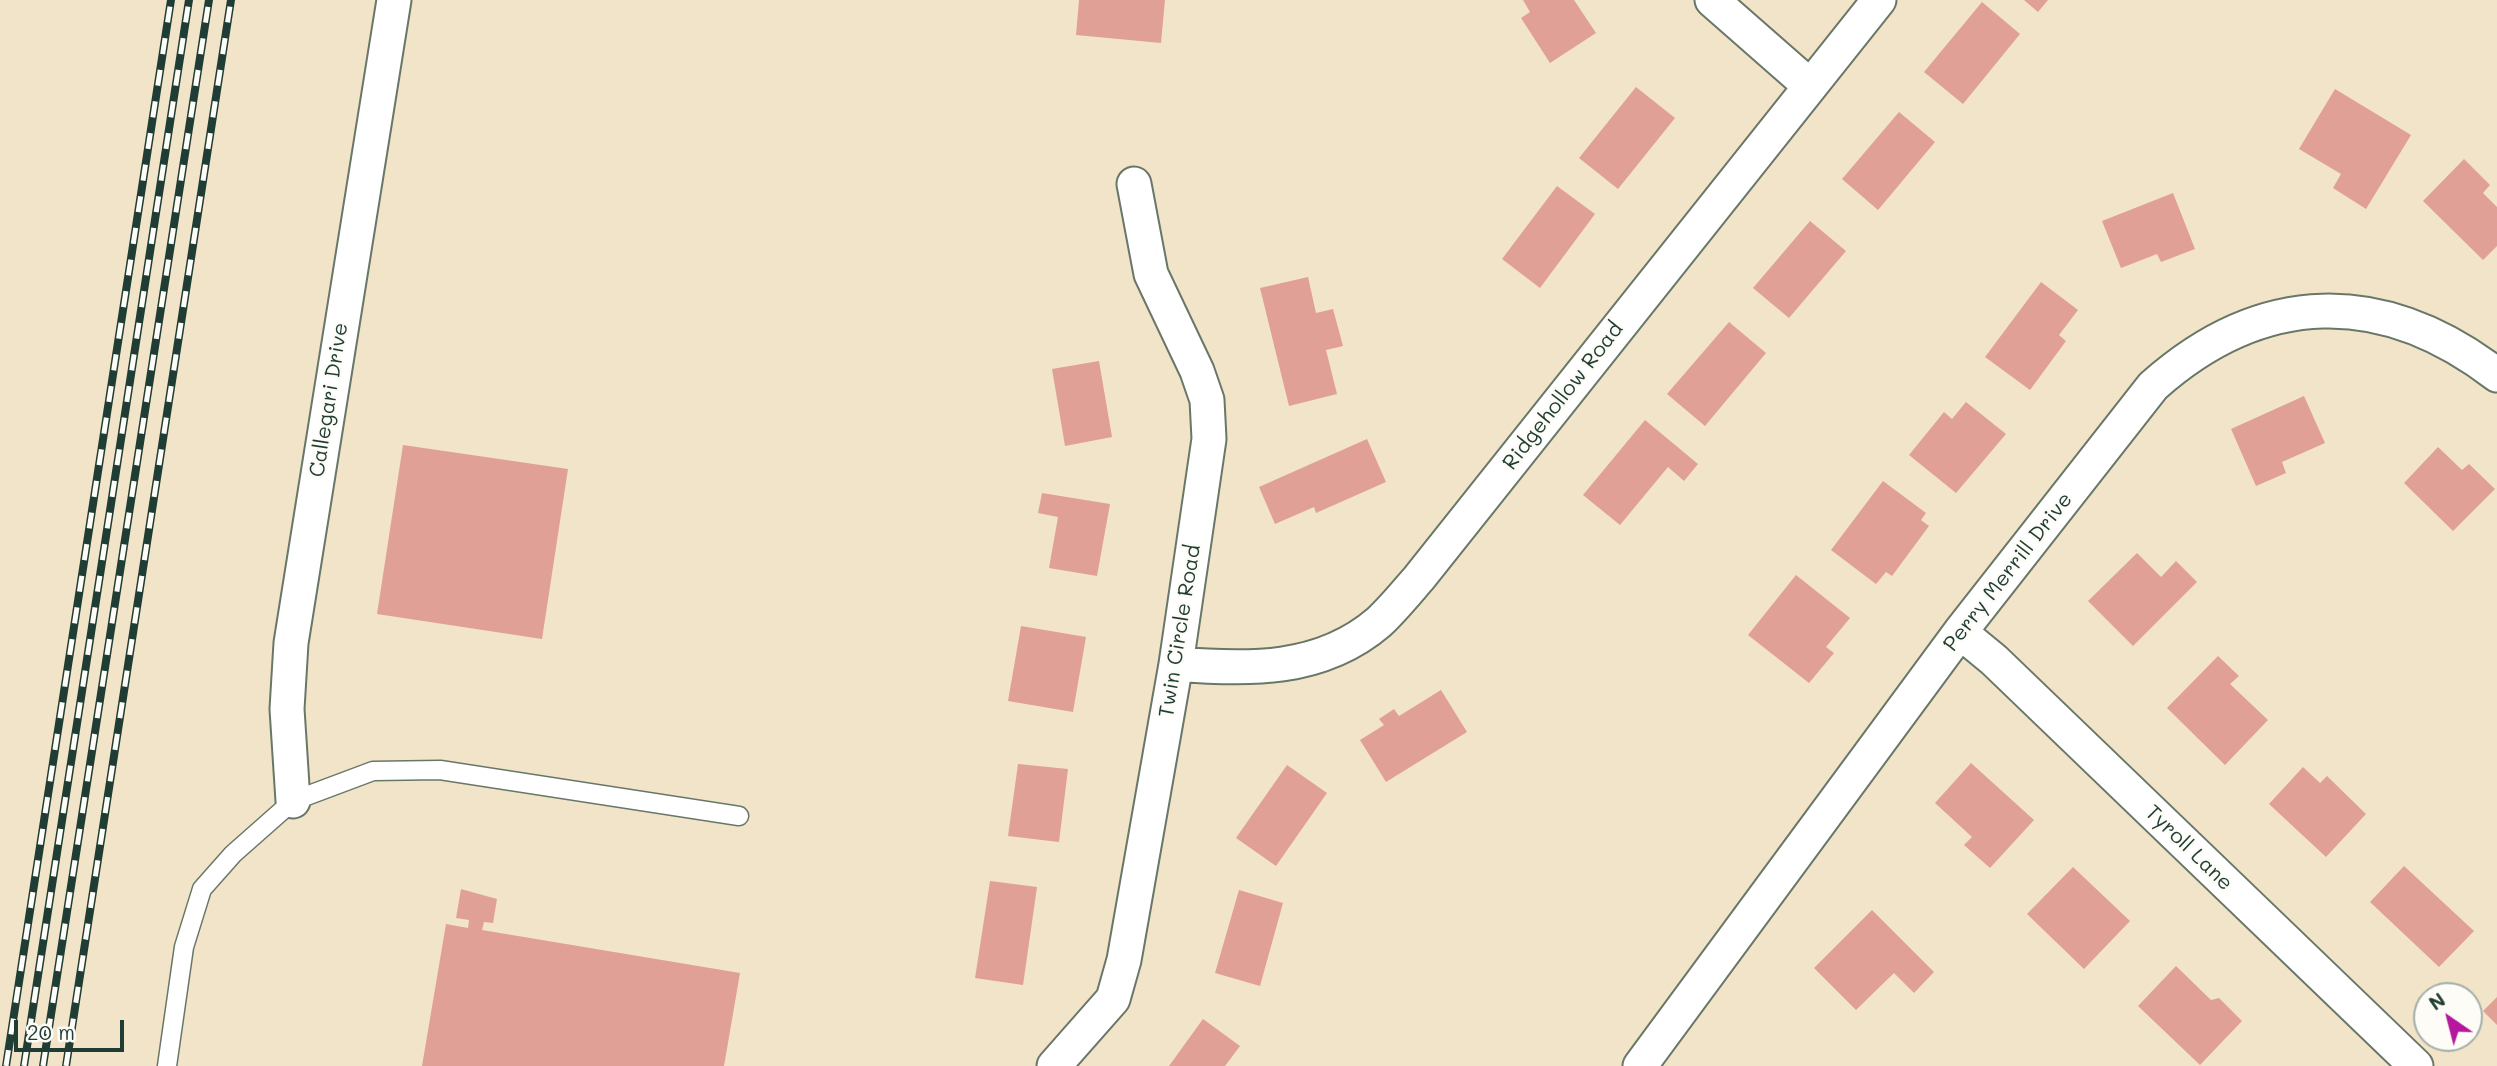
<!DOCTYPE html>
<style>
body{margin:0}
#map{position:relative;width:2497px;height:1066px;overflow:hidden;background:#f2e4c8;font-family:Mali,sans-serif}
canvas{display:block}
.north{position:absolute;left:2413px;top:982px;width:70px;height:70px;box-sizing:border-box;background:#fdfcf7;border:2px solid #a4b0a9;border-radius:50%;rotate:325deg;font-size:19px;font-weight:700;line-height:28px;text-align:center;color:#1f3d34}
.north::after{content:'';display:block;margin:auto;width:24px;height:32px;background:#b5179e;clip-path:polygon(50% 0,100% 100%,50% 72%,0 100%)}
.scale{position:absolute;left:14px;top:1020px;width:110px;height:32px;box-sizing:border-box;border:4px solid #1f3d34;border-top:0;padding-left:9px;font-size:21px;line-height:24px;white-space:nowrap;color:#1f3d34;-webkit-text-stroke:5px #fdfcf7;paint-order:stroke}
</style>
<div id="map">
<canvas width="2497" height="1066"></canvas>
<div class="north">N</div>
<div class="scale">20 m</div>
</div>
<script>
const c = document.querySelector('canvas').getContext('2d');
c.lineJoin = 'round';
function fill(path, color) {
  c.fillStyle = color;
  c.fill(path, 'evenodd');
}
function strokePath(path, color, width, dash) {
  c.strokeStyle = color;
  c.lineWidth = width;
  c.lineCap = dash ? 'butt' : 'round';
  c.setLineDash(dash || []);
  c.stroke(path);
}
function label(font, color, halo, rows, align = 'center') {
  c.font = font + ' Mali,sans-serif';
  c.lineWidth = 5;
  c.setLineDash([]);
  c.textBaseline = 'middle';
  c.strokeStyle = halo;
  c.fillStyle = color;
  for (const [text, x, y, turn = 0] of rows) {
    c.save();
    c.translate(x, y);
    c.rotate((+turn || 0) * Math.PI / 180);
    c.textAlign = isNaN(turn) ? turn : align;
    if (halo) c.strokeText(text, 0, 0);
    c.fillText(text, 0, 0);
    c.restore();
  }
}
fill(new Path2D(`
 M1079 0H1165L1161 43 1076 35Z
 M1523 0H1574L1596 33 1550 63 1521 18 1530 12Z
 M2024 0H2048L2038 12Z
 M1982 2 2020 34 1963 104 1924 72Z
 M1636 87 1675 118 1618 189 1579 158Z
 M2335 89 2411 135 2366 209 2333 188 2341 174 2299 149Z
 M1899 112 1935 142 1878 210 1842 179Z
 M2464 159 2490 185 2483 193 2497 207V246L2483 260 2423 201Z
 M1557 186 1595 214 1540 288 1502 259Z
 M2173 193 2195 249 2161 262 2157 254 2121 268 2102 221Z
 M1810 221 1846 251 1789 318 1753 288Z
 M1308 277 1316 313 1333 309 1343 346 1326 350 1337 394 1289 406 1260 288Z
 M2041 282 2078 310 2059 335 2066 341 2030 390 1985 357Z
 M1729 322 1766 353 1705 426 1667 394Z
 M1099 361 1112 437 1065 446 1052 369Z
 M2304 396 2325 443 2282 462 2286 473 2256 486 2231 429Z
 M1966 402 2006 434 1956 493 1909 455 1944 412 1952 419Z
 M1645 420 1698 464 1684 481 1668 467 1620 525 1583 495Z
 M1367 439 1386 482 1316 513 1314 507 1275 524 1259 487Z
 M403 445 568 469 542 639 377 614Z
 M2438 447 2462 470 2469 464 2495 489 2453 531 2404 483Z
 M1883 481 1926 513 1921 520 1929 526 1892 576 1886 572 1876 584 1831 550Z
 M1042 493 1110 504 1097 576 1049 568 1058 517 1038 513Z
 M2137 553 2161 577 2176 561 2197 582 2133 646 2088 601Z
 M1796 575 1850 618 1826 647 1834 653 1809 683 1748 635Z
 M1021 626 1086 637 1073 712 1008 701Z
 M2218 656 2239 676 2230 684 2268 720 2225 765 2167 708Z
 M1441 690 1467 732 1386 782 1360 740 1384 725 1379 719 1394 709 1399 716Z
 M1971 763 2034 820 1990 868 1964 845 1972 837 1935 803Z
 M1018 764 1068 769 1059 842 1008 836Z
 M1287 765 1327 793 1276 866 1236 838Z
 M2303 767 2320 783 2327 776 2366 814 2326 857 2269 804Z
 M2404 866 2474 931 2439 967 2370 902Z
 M2073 867 2130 921 2084 969 2027 914Z
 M990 881 1037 887 1023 985 975 978Z
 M461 889 497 899 493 923 484 922 482 930 740 973 724 1066H422L446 924 468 928 469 920 456 918Z
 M1239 890 1283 903 1260 986 1215 973Z
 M1872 910 1934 972 1914 993 1894 973 1856 1010 1814 968Z
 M2176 966 2211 1000 2219 998 2242 1021 2200 1065 2138 1006Z
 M2497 997V1025L2483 1011Z
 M1203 1019 1240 1046 1225 1066H1169Z`), '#e0a095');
const service = new Path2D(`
 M167 1066 184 947 202 889 233 854 293 801 373 771 440 770 739 816`);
const minor = new Path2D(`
 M1712 0 1810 86
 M1960 632 1994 660 2416 1066
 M1176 664C1247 670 1321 672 1379 622 1393 609 1406 593 1419 578L1879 0
 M293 801 287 709 291 643 394 0
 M1054 1066 1113 999 1124 960 1176 664 1209 439 1207 400 1197 371 1151 274 1134 184
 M1640 1066 1960 632 2153 386C2262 289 2382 287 2497 375`);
strokePath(service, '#697768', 21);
strokePath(minor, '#697768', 37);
strokePath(service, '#fff', 18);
strokePath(minor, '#fff', 33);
const rail = new Path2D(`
 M6 1066 171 0
 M24 1066 189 0
 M43 1066 209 0
 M66 1066 231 0`);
strokePath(rail, '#1f3d34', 8);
strokePath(rail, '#fdfcf7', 5, [16]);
label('21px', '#1f3d34', '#fdfcf7', [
 ["Ridgehollow Road",1563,396,-52],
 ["Callegari Drive",329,400,-81],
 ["Perry Merrill Drive",2008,572,-52],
 ["Twin Circle Road",1180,631,-81],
 ["Tyroll Lane",2189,848,44]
]);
</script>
